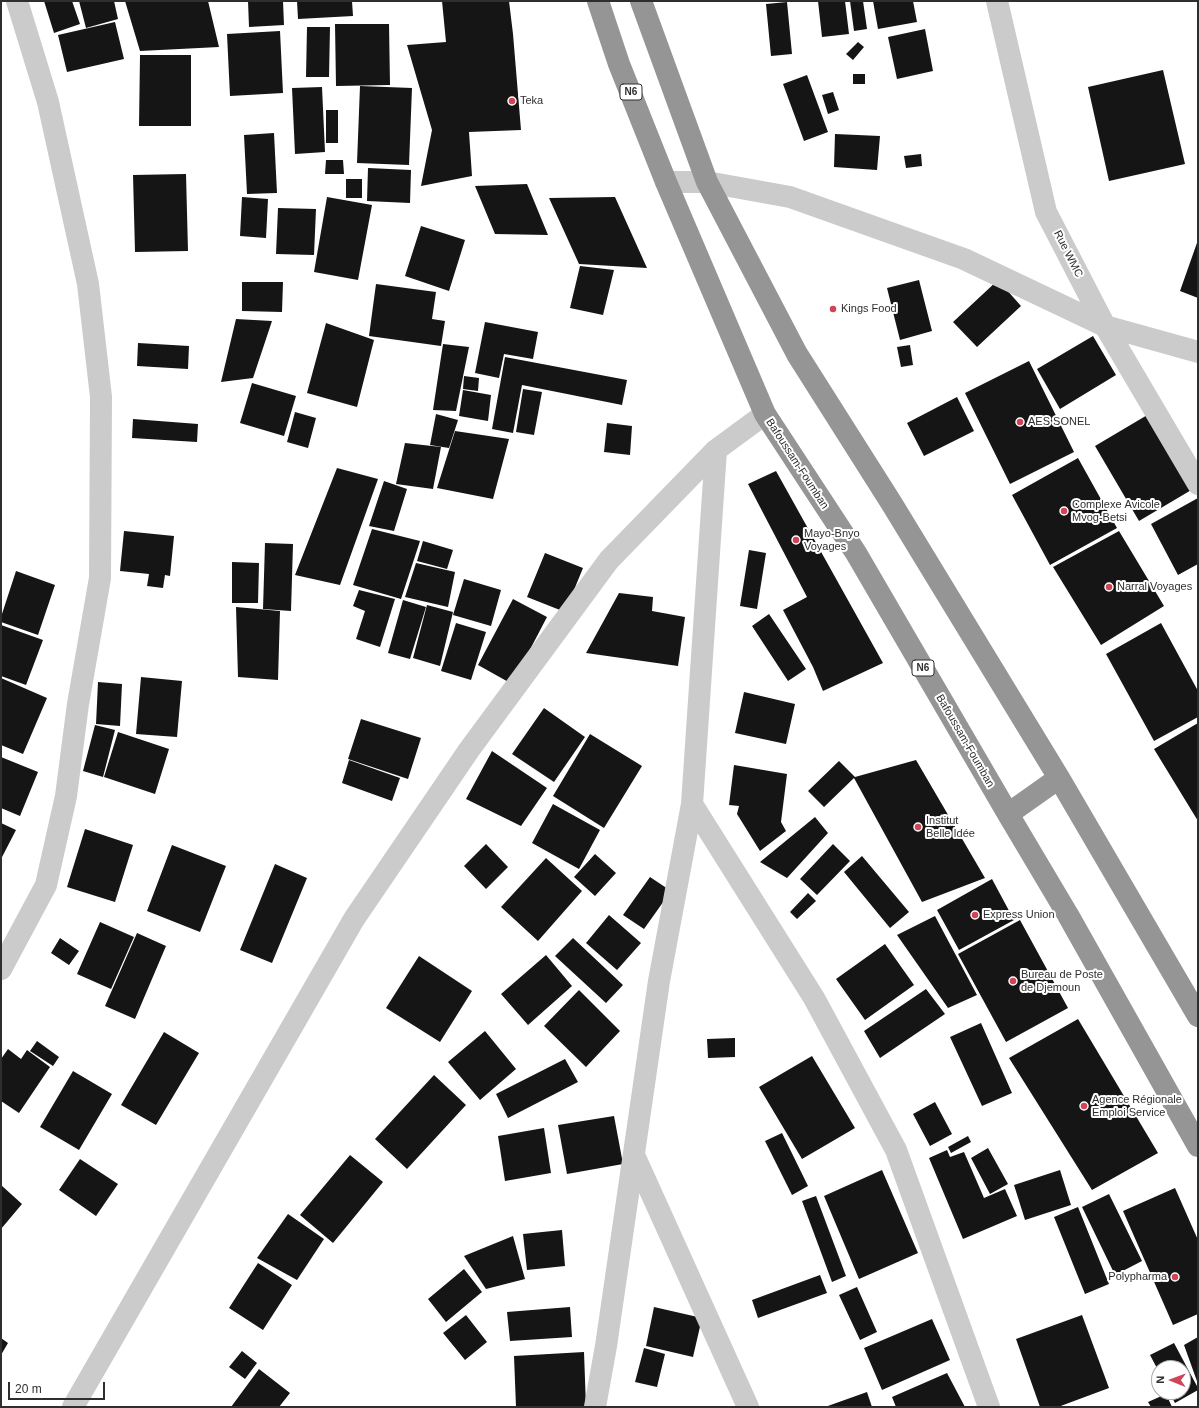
<!DOCTYPE html>
<meta charset="utf-8">
<style>
body{margin:0}
#map{position:relative;width:1199px;height:1408px;overflow:hidden;background:#fff;font-family:Arial,sans-serif}
canvas{display:block}
.frame{position:absolute;inset:0;border:2px solid #2e2e2e;pointer-events:none}
.north{position:absolute;left:1151px;top:1360px;width:40px;height:40px;box-sizing:border-box;background:#fff;border:1px solid #ababab;border-radius:50%;rotate:271deg;font-size:11px;font-weight:700;line-height:16px;text-align:center;color:#2e2e2e}
.north::after{content:'';display:block;margin:auto;width:14px;height:18px;background:#d04458;clip-path:polygon(50% 0,100% 100%,50% 72%,0 100%)}
.scale{position:absolute;left:8px;top:1382px;width:97px;height:18px;box-sizing:border-box;border:2px solid #2e2e2e;border-top:0;padding-left:5px;font-size:12px;line-height:14px;white-space:nowrap;color:#2e2e2e;-webkit-text-stroke:3px #fff;paint-order:stroke}
</style>
<div id="map">
<canvas width="1199" height="1408"></canvas>
<div class="frame"></div>
<div class="north">N</div>
<div class="scale">20 m</div>
</div>
<script>
const c = document.querySelector('canvas').getContext('2d');
c.lineJoin = 'round';
function fill(path, color) {
  c.fillStyle = color;
  c.fill(path, 'evenodd');
}
function strokePath(path, color, width, dash) {
  c.strokeStyle = color;
  c.lineWidth = width;
  c.lineCap = dash ? 'butt' : 'round';
  c.setLineDash(dash || []);
  c.stroke(path);
}
function label(font, color, halo, rows, align = 'center') {
  c.font = font + ' Arial,sans-serif';
  c.lineWidth = 4;
  c.setLineDash([]);
  c.textBaseline = 'middle';
  c.strokeStyle = halo;
  c.fillStyle = color;
  for (const [text, x, y, turn = 0] of rows) {
    c.save();
    c.translate(x, y);
    c.rotate((+turn || 0) * Math.PI / 180);
    c.textAlign = isNaN(turn) ? turn : align;
    if (halo) c.strokeText(text, 0, 0);
    c.fillText(text, 0, 0);
    c.restore();
  }
}
fill(new Path2D(`
 M44 1H72L80 24 54 33Z
 M79 1H114L118 19 86 28Z
 M125 1H208L219 47 140 51Z
 M248 1H283L284 25 249 27Z
 M297 1H352L353 16 298 19Z
 M442 1H509L513 34 521 130 469 132 472 176 421 186 432 130 407 45 446 42Z
 M818 1H845L849 34 822 37Z
 M850 1H863L867 29 854 31Z
 M873 1H913L917 22 878 29Z
 M787 2 792 54 771 56 766 4Z
 M115 22 124 59 67 72 58 35Z
 M335 24H389L390 85 336 86Z
 M307 27H330L329 77H306Z
 M925 29 933 71 897 79 888 37Z
 M280 31 283 93 230 96 227 34Z
 M858 42 864 47 853 60 846 54Z
 M140 55H191V126H139Z
 M1163 70 1185 164 1109 181 1088 87Z
 M853 74H865V84H853Z
 M807 75 828 132 804 141 783 84Z
 M360 86 412 88 409 165 357 163Z
 M322 87 325 152 295 154 292 88Z
 M833 92 839 110 828 114 822 95Z
 M326 110H338V143H326Z
 M274 133 277 193 247 194 244 135Z
 M835 134 880 136 877 170 834 167Z
 M921 154 922 166 906 168 904 156Z
 M326 160H343L344 174H325Z
 M368 168 411 170 410 203 367 201Z
 M186 174 188 251 135 252 133 175Z
 M346 179H362V198H346Z
 M527 184 548 235 495 234 475 186Z
 M242 197 268 199 266 238 240 236Z
 M327 197 372 205 358 280 314 272Z
 M615 197 647 268 579 264 549 198Z
 M278 208 316 209 314 255 276 254Z
 M421 226 465 240 449 291 405 276Z
 M1198 240V298L1180 291Z
 M580 266 614 270 603 315 570 308Z
 M919 280 932 331 900 340 887 288Z
 M998 280 1021 306 977 347 953 322Z
 M242 282H283L282 312 242 311Z
 M376 284 436 292 432 319 445 321 441 346 369 336Z
 M236 319 272 321 253 378 221 382Z
 M485 322 538 332 533 359 504 354 499 378 475 373Z
 M326 323 374 340 357 407 307 393Z
 M1093 336 1116 375 1060 409 1037 369Z
 M138 343 189 346 188 369 137 366Z
 M443 344 469 347 456 411 433 410Z
 M910 345 913 365 901 367 897 347Z
 M505 357 627 380 622 405 522 385 513 433 492 429Z
 M1029 361 1074 452 1010 484 965 393Z
 M464 376 479 378 478 391 463 389Z
 M252 383 296 396 284 436 240 423Z
 M523 389 542 392 534 435 516 432Z
 M463 390 491 395 488 421 459 416Z
 M957 397 974 431 924 456 907 423Z
 M295 412 316 418 308 448 287 442Z
 M436 414 458 420 449 448 430 445Z
 M1149 414 1193 489 1139 521 1095 446Z
 M133 419 198 424 197 442 132 438Z
 M607 423 632 426 630 455 604 452Z
 M455 431 509 439 493 499 437 488Z
 M405 443 441 447 433 489 396 484Z
 M1078 458 1117 528 1050 565 1012 495Z
 M337 468 378 479 340 585 295 575Z
 M776 471 883 663 823 691 813 667 783 610 807 597 748 484Z
 M384 481 407 489 394 531 369 526Z
 M1198 498V564L1178 575 1151 524Z
 M372 529 420 541 401 599 353 585Z
 M124 531 174 536 170 576 165 575 163 588 147 586 149 574 120 571Z
 M1119 531 1164 606 1101 645 1053 567Z
 M423 541 453 550 447 569 417 561Z
 M265 543 293 544 291 611 263 609Z
 M749 550 766 553 757 609 740 606Z
 M545 553 583 568 565 612 527 597Z
 M232 562 259 563 258 603H232Z
 M416 563 455 572 448 607 405 597Z
 M16 571 55 585 38 635 1 622V617Z
 M464 579 501 590 491 626 453 615Z
 M359 590 395 599 380 647 356 639 365 611 353 606Z
 M619 593 653 597 652 611 685 617 678 666 586 653Z
 M513 599 547 617 512 684 478 665Z
 M403 600 426 607 410 659 388 653Z
 M427 605 453 612 440 666 413 658Z
 M236 607 280 611 278 680 238 677Z
 M769 614 806 669 788 681 752 626Z
 M456 623 486 632 471 680 441 671Z
 M1161 623 1198 691V717L1154 741 1106 654Z
 M1 625 43 640 26 685 1 676Z
 M141 677 182 681 177 737 136 734Z
 M1 678 47 698 23 754 1 745Z
 M98 682 122 684 120 726 96 724Z
 M744 692 795 704 786 744 735 733Z
 M544 708 585 737 554 782 512 754Z
 M361 719 421 738 408 779 348 759Z
 M1198 723V821L1154 749Z
 M95 725 115 730 103 777 83 771Z
 M118 732 169 749 155 794 104 777Z
 M590 734 642 766 604 828 553 796Z
 M492 751 547 788 521 826 466 799Z
 M1 757 38 772 20 816 1 808Z
 M349 760 400 778 392 801 342 783Z
 M916 760 985 878 922 902 854 778 824 807 808 791 839 761 855 777Z
 M734 765 787 774 781 822 786 831 760 851 737 814 739 806 729 805Z
 M553 804 600 830 579 869 532 843Z
 M815 817 828 833 787 878 760 862Z
 M1 823 16 830 1 859Z
 M85 829 133 845 115 902 67 887Z
 M486 844 508 867 486 889 464 866Z
 M833 844 850 861 817 895 800 879Z
 M172 845 226 866 200 932 147 911Z
 M595 854 616 873 595 896 574 877Z
 M862 856 909 912 890 928 844 872Z
 M546 858 582 891 538 941 501 907Z
 M275 864 307 878 272 963 240 950Z
 M650 877 671 891 644 929 623 915Z
 M992 879 1014 920 959 950 937 910Z
 M808 893 816 901 797 919 790 912Z
 M609 915 641 943 617 970 586 943Z
 M935 916 977 995 948 1008 897 935Z
 M1020 920 1068 1008 1006 1042 958 954Z
 M100 922 134 937 111 989 77 974Z
 M137 933 166 946 135 1019 105 1006Z
 M60 938 79 951 69 965 51 953Z
 M573 938 623 985 606 1003 555 956Z
 M885 944 914 985 865 1020 836 979Z
 M546 955 572 986 528 1025 501 994Z
 M419 956 472 991 440 1042 386 1008Z
 M926 989 945 1014 880 1058 864 1031Z
 M579 990 620 1031 586 1067 544 1026Z
 M1078 1019 1158 1153 1092 1190 1009 1058Z
 M981 1023 1012 1093 982 1106 950 1037Z
 M485 1031 516 1069 480 1100 448 1062Z
 M164 1032 199 1053 156 1125 121 1105Z
 M735 1038V1057L708 1058 707 1039Z
 M37 1041 59 1057 53 1066 30 1051Z
 M8 1049 21 1059 27 1050 50 1067 19 1113 1 1101V1059Z
 M812 1056 855 1128 802 1159 759 1087Z
 M565 1059 578 1082 508 1118 496 1094Z
 M73 1071 112 1094 79 1150 40 1127Z
 M434 1075 466 1105 407 1169 375 1139Z
 M935 1102 952 1134 930 1146 913 1114Z
 M614 1116 623 1164 567 1174 558 1125Z
 M544 1128 551 1173 505 1181 498 1136Z
 M782 1133 808 1186 792 1195 765 1141Z
 M968 1136 971 1142 951 1153 948 1147Z
 M988 1148 1008 1184 990 1194 971 1158Z
 M947 1150 950 1157 964 1152 984 1198 1005 1189 1017 1216 963 1239 929 1158Z
 M350 1155 383 1182 333 1243 300 1215Z
 M80 1159 118 1184 96 1216 59 1190Z
 M882 1170 918 1253 859 1279 824 1196Z
 M1060 1170 1071 1205 1025 1220 1014 1185Z
 M1 1185 22 1204 1 1229Z
 M1175 1188 1198 1240V1314L1173 1325 1123 1211Z
 M1109 1194 1142 1261 1115 1275 1082 1207Z
 M816 1196 846 1276 832 1282 802 1201Z
 M1078 1207 1109 1284 1085 1294 1054 1217Z
 M288 1214 324 1239 297 1280 257 1258Z
 M562 1230 565 1266 527 1270 523 1234Z
 M513 1236 525 1279 486 1289 464 1256Z
 M258 1263 292 1285 263 1330 229 1308Z
 M464 1269 482 1292 446 1322 428 1299Z
 M820 1275 827 1293 758 1318 752 1300Z
 M857 1287 877 1332 860 1340 839 1295Z
 M570 1307 572 1337 510 1341 507 1312Z
 M654 1307 702 1318 693 1357 646 1346Z
 M466 1315 487 1342 465 1360 443 1333Z
 M1082 1315 1109 1388 1058 1407H1040L1016 1339Z
 M932 1319 950 1360 882 1390 864 1348Z
 M1198 1337V1384L1184 1345Z
 M1 1338 8 1343 1 1355Z
 M1174 1343 1198 1388V1390L1175 1403 1169 1392H1183V1368H1159V1372L1150 1355Z
 M644 1348 665 1354 657 1387 635 1382Z
 M242 1351 257 1363 245 1379 229 1367Z
 M584 1352 586 1407H516L514 1356Z
 M259 1369 290 1393 279 1407H231Z
 M947 1373 965 1407H896L892 1397Z
 M867 1392 872 1407H825Z
 M1166 1394 1172 1407H1151L1148 1402Z`), '#151515');
strokePath(new Path2D(`
 M997 1 1046 212 1105 326 1198 484
 M666 182H707L790 197 964 259 1105 326 1198 352
 M692 804 814 998 896 1150 989 1407
 M1 969 46 885 66 796 78 704 100 578 101 397 88 284 48 102 17 1
 M634 1155 748 1407
 M73 1407 354 919 469 750 609 560 716 450 765 414
 M595 1407 606 1346 659 981 692 804 716 450`), '#cbcbcb', 22);
strokePath(new Path2D(`
 M598 1 619 64 666 182 765 414 856 553 1008 814 1068 915 1198 1146
 M641 1 707 182 797 354 892 504 1059 778 1198 1016
 M1008 814 1059 778`), '#959595', 22);
for (const [x, y, r, color] of [
 [512,101,4,"#d04458"],
 [833,309,4,"#d04458"],
 [1020,422,4,"#d04458"],
 [1064,511,4,"#d04458"],
 [796,540,4,"#d04458"],
 [1109,587,4,"#d04458"],
 [918,827,4,"#d04458"],
 [975,915,4,"#d04458"],
 [1013,981,4,"#d04458"],
 [1084,1106,4,"#d04458"],
 [1175,1277,4,"#d04458"]
]) {
  const dot = new Path2D();
  dot.arc(x, y, r, 0, 2 * Math.PI);
  c.fillStyle = color;
  c.fill(dot);
  strokePath(dot, '#fff', 1.5);
}
for (const [x, y, w] of [
 [631,92,22],
 [923,668,22]
]) {
  const box = new Path2D();
  box.roundRect(x - w / 2, y - 8, w, 16, 3);
  c.fillStyle = '#fff';
  c.fill(box);
  strokePath(box, '#2e2e2e', 1);
}
label('bold 10px', '#2e2e2e', null, [
 ["N6",631,92],
 ["N6",923,668]
]);
label('11px', '#2e2e2e', '#fff', [
 ["Teka",520,101],
 ["Kings Food",841,309],
 ["AES SONEL",1028,422],
 ["Complexe Avicole",1072,505],
 ["Mvog-Betsi",1072,518],
 ["Mayo-Bnyo",804,534],
 ["Voyages",804,547],
 ["Narral Voyages",1117,587],
 ["Institut",926,821],
 ["Belle Idée",926,834],
 ["Express Union",983,915],
 ["Bureau de Poste",1021,975],
 ["de Djemoun",1021,988],
 ["Agence Régionale",1092,1100],
 ["Emploi Service",1092,1113],
 ["Polypharma",1167,1277,"right"]
], 'left');
label('11px', '#2e2e2e', '#fff', [
 ["Rue WMC",1068,254,63],
 ["Bafoussam-Foumban",797,464,57],
 ["Bafoussam-Foumban",965,741,60]
]);
</script>
